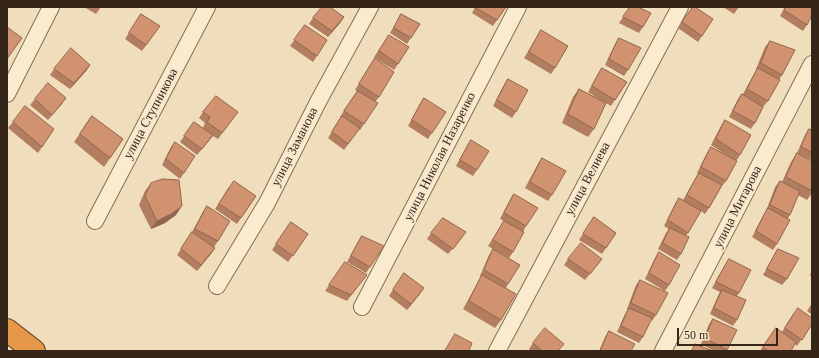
<!DOCTYPE html>
<meta charset="utf-8">
<style>
body{margin:0}
#map{position:relative;width:819px;height:358px;overflow:hidden;background:#f0ddbb;font-family:"Times New Roman",serif}
canvas{display:block}
.frame{position:absolute;inset:0;border:8px solid #36261a;pointer-events:none}
.scale{position:absolute;left:677px;top:328px;width:101px;height:18px;box-sizing:border-box;border:2px solid #36261a;border-top:0;padding-left:5px;font-size:12px;line-height:14px;white-space:nowrap;color:#36261a;-webkit-text-stroke:3px #f7e8cb;paint-order:stroke}
</style>
<div id="map">
<canvas width="819" height="358"></canvas>
<div class="frame"></div>
<div class="scale">50 m</div>
</div>
<script>
const c = document.querySelector('canvas').getContext('2d');
c.lineJoin = 'round';
function strokePath(path, color, width, dash) {
  c.strokeStyle = color;
  c.lineWidth = width;
  c.lineCap = dash ? 'butt' : 'round';
  c.setLineDash(dash || []);
  c.stroke(path);
}
function fill(path, color) {
  c.fillStyle = color;
  c.fill(path, 'evenodd');
}
function label(font, color, halo, rows, align = 'center') {
  c.font = font + ' "Times New Roman",serif';
  c.lineWidth = 4;
  c.setLineDash([]);
  c.textBaseline = 'middle';
  c.strokeStyle = halo;
  c.fillStyle = color;
  for (const [text, x, y, turn = 0] of rows) {
    c.save();
    c.translate(x, y);
    c.rotate((+turn || 0) * Math.PI / 180);
    c.textAlign = isNaN(turn) ? turn : align;
    if (halo) c.strokeText(text, 0, 0);
    c.fillText(text, 0, 0);
    c.restore();
  }
}
const street = new Path2D(`
 M7 94 51 7
 M95 221 207 7
 M217 286 267 203 319 100 370 7
 M362 307 518 7
 M497 351 680 7
 M663 351 812 64`);
const highway = new Path2D(`
 M7 330 34 351`);
strokePath(street, '#876d54', 18);
strokePath(highway, '#543b29', 24);
strokePath(street, '#faebce', 16);
strokePath(highway, '#e59646', 22);
fill(new Path2D(`
 M84 7H101L96 14Z
 M475 7H506L493 26 472 13Z
 M630 7 643 27 639 33 619 23Z
 M693 7 713 19 698 42 678 28Z
 M723 7H739L734 14Z
 M785 7H812L807 25 803 31 780 16Z
 M141 14 160 26 142 51 125 39Z
 M401 14 420 24 407 44 390 33Z
 M344 17 340 23 328 37 309 24 313 18Z
 M305 25 317 56 313 62 290 46Z
 M541 30 555 68 551 74 524 58Z
 M389 35 398 64 394 70 374 57Z
 M619 38 628 70 624 76 605 65 615 44Z
 M770 41 782 75 779 80 768 101 763 107 755 123 751 129 729 117 738 99 742 94H743L754 74 757 69H756L765 47Z
 M375 58 379 97 375 102 364 124 360 130 359 129 344 150 328 138 341 117H340L357 91 355 90Z
 M90 65 86 71 70 89 50 75 54 69Z
 M602 68 627 82 611 106 606 103 594 129 588 137 562 123 573 97 579 89 602 101 588 92 598 74Z
 M508 79 516 112 512 118 493 106 504 85Z
 M66 98 48 120 30 105 35 99Z
 M424 98 432 133 428 139 408 126 420 104Z
 M203 112H238L218 139 213 136 197 155 180 142 194 122 203 128 205 123 199 118Z
 M92 116 123 139 104 167 74 142Z
 M725 120 740 155 736 161 726 181 722 186 709 208 705 214 701 211 686 236 681 254 677 260 658 249 666 233 669 229 664 226 675 204 679 198 683 200 695 179 699 174 697 173 707 153 711 147 734 160 711 145 721 126Z
 M13 122 54 129 38 153 8 128Z
 M812 127V160L797 153 805 135 809 129 811 130Z
 M471 140 477 170 473 176 456 166 467 146Z
 M175 142 184 173 180 179 162 165 171 147Z
 M797 153 812 161V193L807 200 798 195 790 215 788 218 777 244 773 250 752 237 764 214 766 211 775 187 780 181 782 182 791 162Z
 M542 158 552 195 548 201 525 188 538 164Z
 M151 183 176 215 165 223 151 229 139 205 145 191Z
 M229 187 256 196 237 224 215 209Z
 M514 194 526 226 513 252 509 258 488 246 504 221 508 223 500 219 510 200Z
 M207 206 218 241 214 247 215 248 197 271 177 255 192 232 203 212Z
 M594 217 616 233 602 254 579 240Z
 M291 222 308 234 288 262 272 250Z
 M431 233 462 238 448 254 427 239Z
 M362 236 370 267 366 273 347 262 358 242Z
 M493 249 508 284 506 288 501 320 495 328 463 309 477 284 481 277 480 276 489 255Z
 M778 249 787 279 782 285 763 275 774 255Z
 M659 252 669 285 665 291 645 279 655 258Z
 M568 259 597 265 585 280 564 265Z
 M729 259 739 293 737 296V320L733 326 710 314 718 296 720 292 712 288 725 265Z
 M345 262 362 281 347 301 325 291Z
 M812 271V277L810 275Z
 M404 273 424 288 407 310 389 296Z
 M640 280 656 315 652 321 651 320 643 337 639 343 617 332 625 314 628 310 627 309 636 285Z
 M812 303V315L807 311Z
 M793 314 812 324 797 346 795 344 791 351H760L776 328 782 332Z
 M713 319 727 350 726 351H714L701 344 709 324Z
 M609 331 631 351H599L605 337Z
 M533 343 559 351H531L529 349Z`), '#b37e5f');
fill(new Path2D(`
 M344 17 340 23 328 37 332 31Z
 M90 65 86 71 70 89 74 83Z
 M66 98 62 104 48 120 52 115Z
 M182 206 176 215 165 223 151 229 157 221Z
 M215 248 211 254 197 271 201 265Z
 M424 288 420 294 407 310 411 304Z`), '#92664e');
const building = new Path2D(`
 M322 7H330L344 17 332 31 313 18Z
 M476 7H506L497 20 476 8Z
 M630 7H638L651 13 643 27 623 17Z
 M693 7H695L713 19 702 36 682 22Z
 M786 7H812V15L807 25 784 10Z
 M141 14 160 26 146 45 129 33Z
 M401 14 420 24 411 38 394 28Z
 M305 25 327 40 317 56 294 40Z
 M7 27 22 38 7 59Z
 M541 30 568 46 555 68 529 52Z
 M389 35 409 47 398 64 379 51Z
 M619 38 641 48 628 70 609 59Z
 M770 41 795 50 782 75 761 63Z
 M71 48 90 65 74 83 54 69Z
 M375 58 394 72 379 97 359 84Z
 M602 68 627 82 615 100 592 86Z
 M758 68 780 80 768 101 747 89Z
 M508 79 528 90 516 112 497 100Z
 M48 83 66 98 52 115 35 99Z
 M579 89 606 103 594 129 568 114Z
 M358 91 378 103 364 124 344 111Z
 M742 94 763 107 755 123 733 111Z
 M216 96 238 112 222 133 207 122 210 117 203 112Z
 M424 98 446 112 432 133 412 120Z
 M25 106 54 129 42 147 13 122Z
 M92 116 123 139 110 158 80 134Z
 M342 116 360 128 348 144 332 132Z
 M725 120 751 135 740 155 716 139Z
 M194 122 213 135 202 149 184 136Z
 M809 129 812 130V152L801 147Z
 M471 140 489 151 477 170 460 160Z
 M175 142 195 156 184 173 166 159Z
 M711 147 737 161 726 181 701 167Z
 M797 153 812 161V191L786 177Z
 M542 158 566 171 552 195 530 182Z
 M699 173 722 185 709 208 687 195Z
 M163 179 179 180 182 206 171 214 157 221 145 196 151 183Z
 M234 181 256 196 241 218 219 204Z
 M780 181 800 191 790 215 770 205Z
 M514 194 538 208 526 226 504 213Z
 M679 198 701 211 688 233 668 220Z
 M207 206 230 221 218 241 195 229Z
 M768 208 790 220 777 244 756 231Z
 M594 217 616 233 606 248 583 234Z
 M443 218 466 232 453 249 431 233Z
 M504 221 524 232 513 252 493 240Z
 M291 222 308 234 293 256 276 244Z
 M670 228 689 237 681 254 663 243Z
 M192 232 215 248 201 265 181 249Z
 M362 236 384 246 370 267 351 256Z
 M581 243 602 259 590 274 568 259Z
 M493 249 520 265 508 284 484 270Z
 M778 249 799 258 787 279 767 269Z
 M659 252 680 265 669 285 649 273Z
 M729 259 751 270 739 293 716 282Z
 M345 262 367 275 351 295 329 285Z
 M404 273 424 288 411 304 393 290Z
 M482 275 516 294 501 320 469 301Z
 M640 280 668 293 656 315 631 303Z
 M722 290 746 300 737 320 714 308Z
 M629 308 652 318 643 337 621 326Z
 M798 308 812 318V324L802 340 785 328Z
 M713 319 737 330 727 350 705 338Z
 M545 328 564 344 558 351H542L533 343Z
 M776 328 796 342 791 351H768L763 347Z
 M609 331 635 344 631 351H603L601 350Z
 M455 334 472 343 469 351H445Z
 M695 344 713 351H692Z`);
fill(building, '#d0926f');
strokePath(building, '#92664e', 1);
label('13px', '#36261a', '#f7e8cb', [
 ["улица Ступникова",151,114,-62],
 ["улица Заманова",295,147,-63],
 ["улица Николая Назаренко",440,157,-63],
 ["улица Велиева",588,179,-62],
 ["улица Митарова",738,207,-63]
]);
</script>
